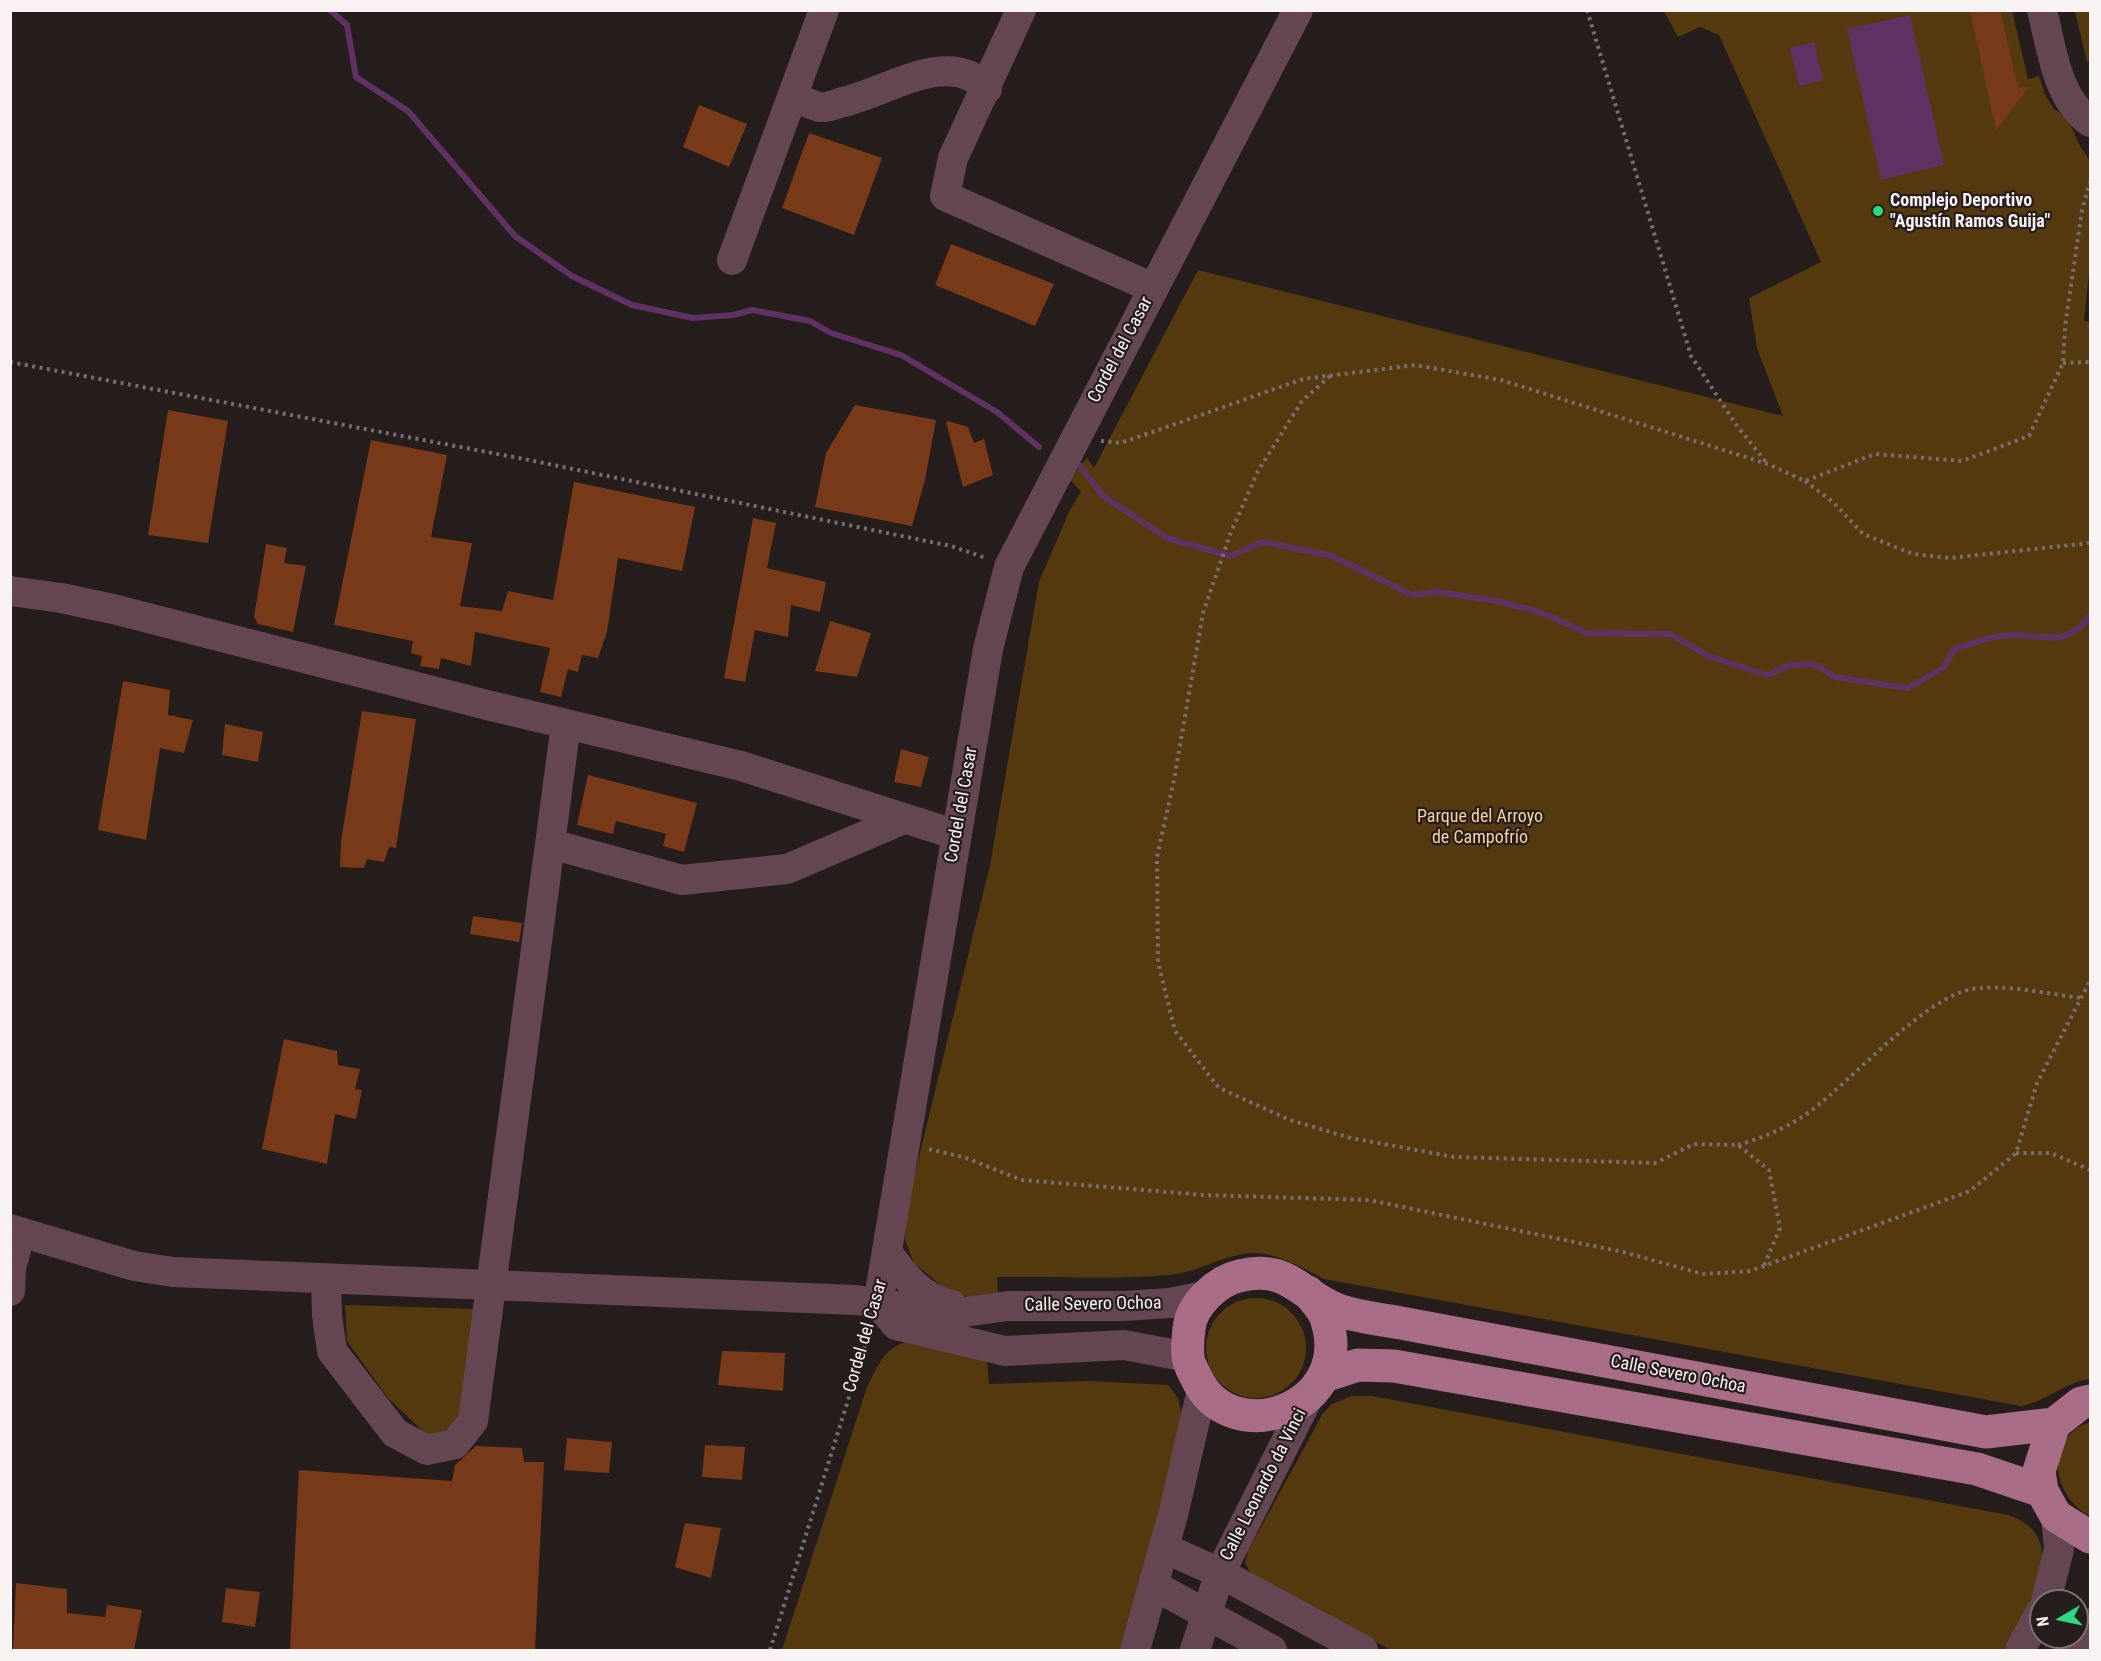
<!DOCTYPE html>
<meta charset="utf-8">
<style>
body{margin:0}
#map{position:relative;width:2101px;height:1661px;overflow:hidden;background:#261d1d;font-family:"Roboto Condensed",sans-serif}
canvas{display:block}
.frame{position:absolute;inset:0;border:12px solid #faf3f3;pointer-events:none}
.north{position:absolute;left:2029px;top:1589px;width:60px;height:60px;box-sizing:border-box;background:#261d1d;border:2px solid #7b7373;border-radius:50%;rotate:261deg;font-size:16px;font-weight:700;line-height:24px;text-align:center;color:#faf3f3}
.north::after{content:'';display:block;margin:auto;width:21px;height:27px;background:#2ed883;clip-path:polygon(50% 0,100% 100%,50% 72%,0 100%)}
</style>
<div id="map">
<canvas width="2101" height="1661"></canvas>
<div class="frame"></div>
<div class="north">N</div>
</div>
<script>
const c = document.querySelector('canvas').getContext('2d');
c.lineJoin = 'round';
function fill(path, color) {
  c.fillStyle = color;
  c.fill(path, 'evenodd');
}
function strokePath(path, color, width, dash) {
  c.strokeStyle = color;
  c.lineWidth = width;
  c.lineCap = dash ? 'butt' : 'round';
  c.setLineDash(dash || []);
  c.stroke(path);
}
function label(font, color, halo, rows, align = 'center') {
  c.font = font + ' "Roboto Condensed",sans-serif';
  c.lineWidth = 4.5;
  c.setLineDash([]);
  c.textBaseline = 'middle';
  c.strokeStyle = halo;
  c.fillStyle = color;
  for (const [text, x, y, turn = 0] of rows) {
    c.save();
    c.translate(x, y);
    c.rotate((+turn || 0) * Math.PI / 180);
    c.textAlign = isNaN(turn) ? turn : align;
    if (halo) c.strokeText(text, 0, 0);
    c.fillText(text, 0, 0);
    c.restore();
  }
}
fill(new Path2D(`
 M1664 11H2012L2028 79 2039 76 2046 97 2054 109 2067 117 2079 144 2090 161V264L2084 321 2090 322V1379C2065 1382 2046 1402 2021 1406L1324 1279C1308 1270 1275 1253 1256 1253 1225 1253 1199 1273 1167 1275 1111 1280 1053 1276 997 1277L998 1298H971L943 1287 914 1263 905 1240 906 1210 990 865 1039 582 1069 512 1081 491 1069 479 1087 458 1094 468 1198 270 1783 416 1757 348 1749 298 1821 262 1719 35 1700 27 1678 37Z
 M2075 11H2090V59L2087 62Z
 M1206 1348a50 50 0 1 1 100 0a50 50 0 1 1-100 0Z
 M345 1305 479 1309 458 1427 429 1437 388 1398 347 1341Z
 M920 1338 987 1359 989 1384 1087 1381 1168 1385 1178 1398 1182 1414 1148 1557 1120 1650H782L867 1387C882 1358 885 1345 920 1338Z
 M1352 1396H1372L2008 1515C2076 1538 2025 1610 2004 1650H1391L1252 1576 1245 1563 1248 1551 1323 1413 1332 1404Z
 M2090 1422V1516C2051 1496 2044 1437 2090 1422Z`), '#563a0f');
fill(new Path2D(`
 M1910 15 1944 165 1881 180 1847 29Z
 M1814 42 1823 80 1799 86 1790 48Z`), '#603264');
strokePath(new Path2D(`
 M330 10 347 25 356 77 408 111 515 236 572 276 632 305 693 318 733 315 752 310 810 321 831 333 901 355 997 412 1039 447
 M1080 466 1103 496 1167 538 1230 556 1263 542 1332 556 1412 595 1438 592 1498 601 1542 613 1587 633 1671 634 1708 656 1767 675 1790 665 1814 664 1835 677 1908 688 1943 668 1954 649C1969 645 1985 638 2000 636 2037 630 2063 653 2090 616`), '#603264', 6);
fill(new Path2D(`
 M1970 10H2000L2018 88 2029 87 1996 130Z
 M699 105 747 124 729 167 683 147Z
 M809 133 882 158 854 235 782 208Z
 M951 244 1054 284 1035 326 935 285Z
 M855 405 936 420 925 480 912 526 815 507 826 453Z
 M168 410 228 421 208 543 148 535Z
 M948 421 968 427 974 443 984 439 993 475 963 487 946 422Z
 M371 440 447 455 431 537 472 543 460 606 502 611 508 591 553 600 574 482 695 507 682 571 618 558 607 632 598 658 582 655 578 672 568 669 561 697 540 692 550 648 475 632 471 666 441 658 439 669 420 666 422 656 411 653 413 641 334 625Z
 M753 518 776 523 767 568 826 582 820 612 791 605 788 637 755 630 745 682 724 678Z
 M266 544 287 548 284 563 306 566 293 632 258 624 254 617Z
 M830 621 871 633 857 677 815 671Z
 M123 681 170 690 168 715 193 720 184 753 160 748 146 840 98 830Z
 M362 711 416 719 396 848 389 847 384 862 367 859 364 868 340 867 341 841Z
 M225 724 263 732 258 762 222 755Z
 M901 749 929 757 921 787 894 782Z
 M588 775 697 803 684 852 663 846 666 834 616 821 613 834 577 825Z
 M473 916 522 923 519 942 470 934Z
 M284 1039 337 1051 338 1065 360 1069 355 1089 362 1090 356 1119 335 1114 327 1164 262 1149Z
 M722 1351 785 1353 783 1391 718 1385Z
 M567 1438 612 1442 609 1473 564 1470Z
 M705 1445 745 1447 742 1480 702 1477Z
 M476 1446 522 1448 524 1462H544L535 1650H290L299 1470 452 1481 455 1465Z
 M685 1523 721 1528 711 1578 675 1567Z
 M16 1583 67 1589V1613L105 1617 107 1605 142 1610 134 1650H13Z
 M226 1588 260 1592 255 1627 222 1622Z`), '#783a18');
strokePath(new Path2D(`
 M1587 10 1691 356 1737 426 1766 462
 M10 362 524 459 951 546 986 558
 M2063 363 2090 362
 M1330 376 1302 401 1258 471 1231 532 1203 613 1174 780 1157 857 1158 962 1175 1031 1219 1088 1290 1120 1351 1138 1454 1157 1655 1163 1694 1144 1738 1145 1769 1170 1780 1228 1764 1266
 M1101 441 1121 443 1303 379 1415 365 1501 380 1768 464 1805 481 1875 454 1962 461 2029 436 2063 363 2065 327 2082 210 2090 182
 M1805 481 1833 502 1863 534 1913 554 1950 558 2090 543
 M1738 1145C1765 1137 1789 1127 1812 1110 1852 1080 1925 997 1972 989 2007 984 2047 994 2082 998
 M929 1149 966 1158 1022 1180 1203 1195 1369 1200 1623 1252 1703 1274 1750 1271 1970 1191 2016 1153 2037 1083 2090 981
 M2016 1153H2051L2090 1170
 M770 1650 870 1330`), '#776f6f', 4, [3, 4.5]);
strokePath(new Path2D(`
 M1021 10 953 158 945 196 1153 288
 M2042 10C2052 49 2056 97 2090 122
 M794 97C802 100 812 106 820 107 827 108 836 104 843 102 886 93 950 46 987 89
 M732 260 824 10
 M10 591 61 598 113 609 483 704 741 766 957 835
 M551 844 682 880 787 869 904 819
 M10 1229 134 1266 173 1272 856 1300 950 1314 1008 1306H1124L1170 1303 1205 1296
 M887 1252C904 1276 922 1299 952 1305
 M326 1279 327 1315 332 1351 395 1433 427 1450 455 1444 473 1421 566 724
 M10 1291 11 1268 21 1232
 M878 1304 988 649 1009 567 1298 10
 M886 1313 896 1325 1005 1351 1124 1345 1188 1357
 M1164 1548 1220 1573 1363 1650
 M1153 1585 1272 1650
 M2046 1601 2059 1549 2056 1516
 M1135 1650 1173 1515 1202 1390
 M1195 1650 1220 1573 1308 1398
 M2020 1650 2041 1611
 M2076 1650 2090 1623`), '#654754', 30);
strokePath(new Path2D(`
 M1308 1292C1314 1300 1323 1309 1326 1318 1357 1408 1230 1453 1196 1377 1193 1371 1188 1363 1188 1356 1187 1348 1188 1338 1189 1329 1191 1305 1217 1281 1239 1276 1289 1264 1299 1295 1338 1310 1357 1317 1380 1319 1401 1323L1986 1432 2054 1424
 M1324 1376 1358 1365 1394 1366 1977 1469 2042 1491
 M2090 1401 2081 1403 2054 1424 2039 1471 2042 1491 2056 1516 2090 1537`), '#a96d88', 33);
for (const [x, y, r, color] of [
 [1878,211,6,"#2ed883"]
]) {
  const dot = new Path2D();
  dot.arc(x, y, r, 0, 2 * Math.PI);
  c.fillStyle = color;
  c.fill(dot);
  strokePath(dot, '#261d1d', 2);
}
label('bold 18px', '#faf3f3', '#261d1d', [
 ["Complejo Deportivo",1890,201],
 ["\"Agustín Ramos Guija\"",1890,222]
], 'left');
label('18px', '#faf3f3', '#261d1d', [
 ["Cordel del Casar",1121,350,-62],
 ["Cordel del Casar",962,805,-80],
 ["Calle Severo Ochoa",1093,1305,-1],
 ["Cordel del Casar",866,1336,-74],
 ["Calle Severo Ochoa",1678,1375,11],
 ["Calle Leonardo da Vinci",1264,1485,-63]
]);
label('18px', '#f7d19f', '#261d1d', [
 ["Parque del Arroyo",1480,817],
 ["de Campofrío",1480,838]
]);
</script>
